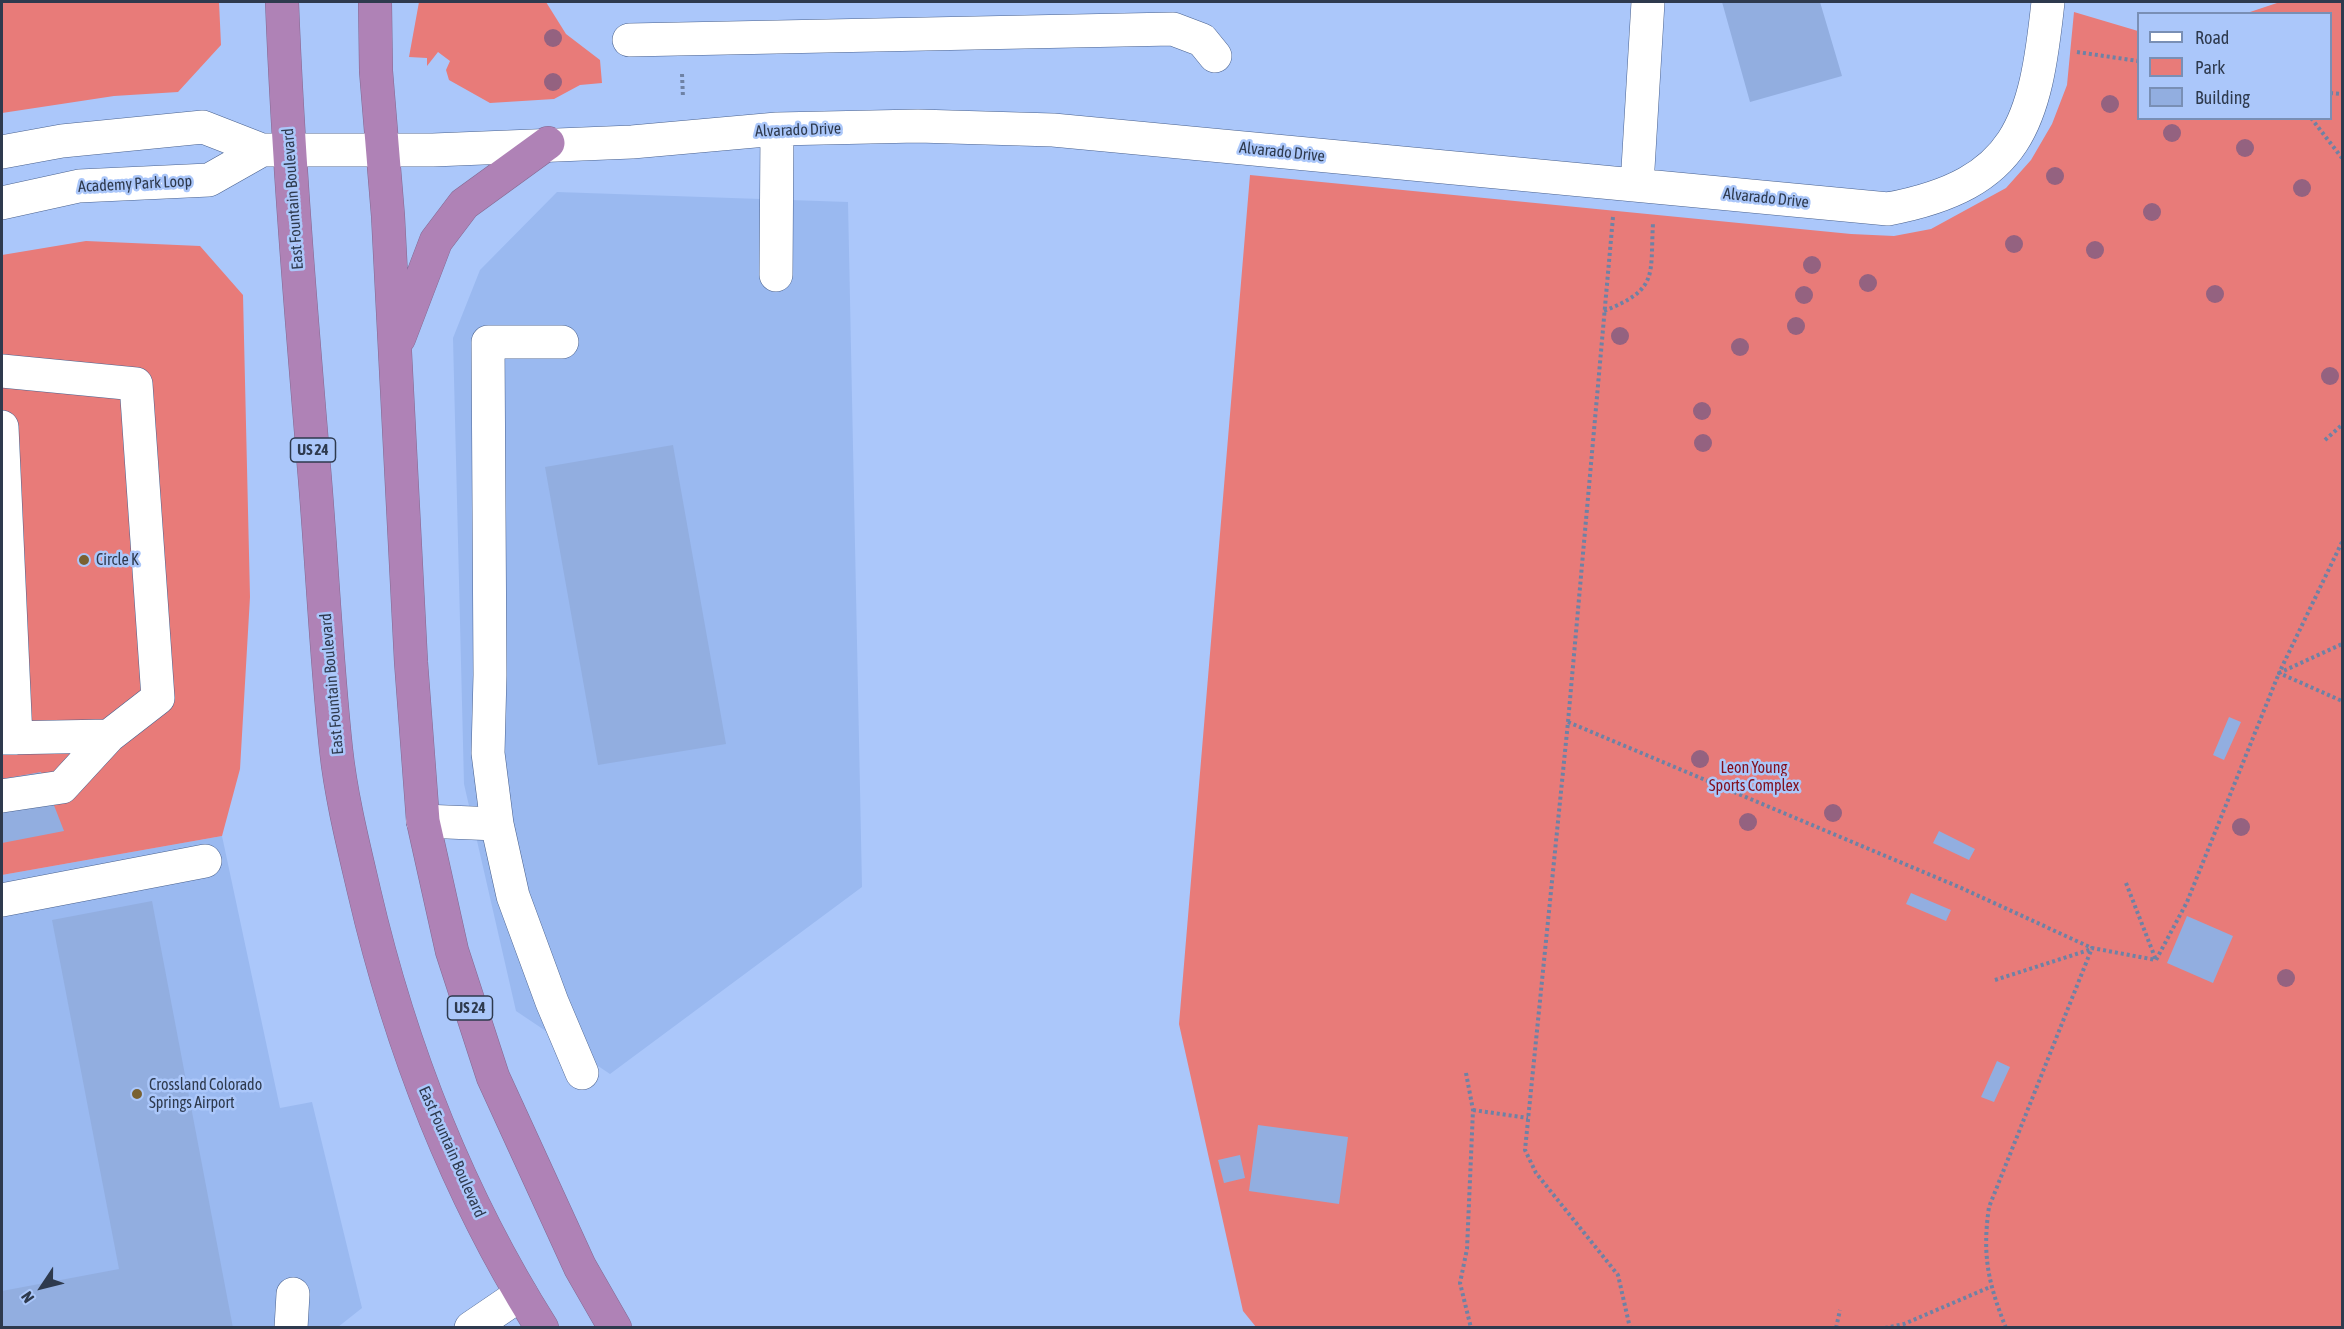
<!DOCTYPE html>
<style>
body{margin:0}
#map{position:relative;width:2344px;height:1329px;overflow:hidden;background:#abc7fa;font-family:"Asap Condensed",sans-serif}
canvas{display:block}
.frame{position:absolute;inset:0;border:3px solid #2e3a4e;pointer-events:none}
.legend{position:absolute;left:2137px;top:12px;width:195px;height:108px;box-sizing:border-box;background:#abc7fa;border:2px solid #798fb5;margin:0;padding:8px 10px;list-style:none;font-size:18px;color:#2e3a4e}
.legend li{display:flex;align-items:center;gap:12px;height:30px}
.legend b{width:30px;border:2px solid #798fb5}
.north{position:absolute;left:12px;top:1257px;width:60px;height:60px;-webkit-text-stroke:4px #abc7fa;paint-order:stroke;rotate:235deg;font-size:16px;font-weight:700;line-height:24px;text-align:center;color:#2e3a4e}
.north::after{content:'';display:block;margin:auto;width:21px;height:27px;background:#2e3a4e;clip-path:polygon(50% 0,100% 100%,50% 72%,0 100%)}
</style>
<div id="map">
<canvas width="2344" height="1329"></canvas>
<div class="frame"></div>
<ul class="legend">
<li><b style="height:8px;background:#fff"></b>Road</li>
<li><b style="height:16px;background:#e87b79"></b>Park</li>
<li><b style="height:16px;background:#92aee0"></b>Building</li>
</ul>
<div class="north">N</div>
</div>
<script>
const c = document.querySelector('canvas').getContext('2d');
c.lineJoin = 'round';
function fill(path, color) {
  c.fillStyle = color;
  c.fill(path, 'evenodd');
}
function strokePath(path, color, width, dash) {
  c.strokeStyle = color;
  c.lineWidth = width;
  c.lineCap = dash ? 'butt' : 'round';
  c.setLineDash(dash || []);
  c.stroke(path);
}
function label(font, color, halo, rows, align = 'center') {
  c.font = font + ' "Asap Condensed",sans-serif';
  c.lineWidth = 5;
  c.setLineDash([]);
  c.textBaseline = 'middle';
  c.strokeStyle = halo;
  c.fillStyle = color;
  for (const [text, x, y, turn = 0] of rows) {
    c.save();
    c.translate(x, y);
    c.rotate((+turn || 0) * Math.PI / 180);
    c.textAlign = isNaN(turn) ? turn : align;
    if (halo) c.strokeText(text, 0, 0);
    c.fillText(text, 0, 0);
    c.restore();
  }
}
fill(new Path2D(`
 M557 192 848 202 862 887 610 1074 516 1011 464 784 453 338 480 270Z
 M222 836 280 1108 312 1102 362 1308 338 1327 2 1328V875Z`), '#9ab9f0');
fill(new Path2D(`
 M2 2H219L221 45 178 92 114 96 2 113Z
 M419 2H546L566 34 600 60 602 83 580 85 554 99 490 103 449 80 446 70 450 61 438 52 427 66V58L409 57Z
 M2280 2H2342V1327H1256L1243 1311 1179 1024 1250 175 1851 234 1894 236 1931 229 2006 188 2031 160 2052 124 2067 85 2074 12 2138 31V118H2330V14L2247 13Z
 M86 241 200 246 243 295 250 597 240 769 222 836 2 875V255Z`), '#e87b79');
fill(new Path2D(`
 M1722 2H1820L1842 76 1750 102Z
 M673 445 726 744 598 765 545 467Z
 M2229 717 2241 722 2224 760 2213 755Z
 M41 772 64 831 2 843V779Z
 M1939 831 1975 849 1969 860 1933 843Z
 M1911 893 1951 910 1946 921 1906 904Z
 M152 901 233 1328H2V1291L119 1269 52 920Z
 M2187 916 2233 936 2213 983 2167 963Z
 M1997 1061 2010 1067 1994 1102 1981 1097Z
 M1258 1125 1348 1137 1339 1204 1249 1191Z
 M1240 1155 1245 1178 1224 1183 1218 1160Z`), '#92aee0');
const minor = new Path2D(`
 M629 40 1173 29 1202 40 1215 56
 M2 152 62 141 203 127 262 150H433L632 142 777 129 918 126 1053 130 1888 209C2020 184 2035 123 2048 2
 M1637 185 1648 2
 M2 203 79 186 209 180 262 150
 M776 275 777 129
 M2 371 136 384 158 698 109 736 2 738
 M2 427 16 738
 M2 796 62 787 109 736
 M423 821 497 824 513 896 552 1002 582 1073
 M497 824 488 753 490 675 488 342H562
 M2 900 205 861
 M291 1328 293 1294
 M471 1328 521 1294`);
const highway = new Path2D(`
 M282 2C288 157 301 313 314 468 322 561 326 656 336 749 341 796 353 844 364 891 400 1046 456 1192 542 1328
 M375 2 376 71 388 216 411 662 423 821 452 951 493 1077 580 1267 615 1328
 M399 338 436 241 464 204 548 143`);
strokePath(minor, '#49618e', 34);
strokePath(highway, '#826992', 34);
strokePath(new Path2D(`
 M2077 52 2138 61
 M682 74 683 98
 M2330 93 2342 94
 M2311 118 2342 158
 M1613 217 1568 722 1525 1150 1536 1173 1618 1275 1630 1328
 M1604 311C1659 289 1650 276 1653 223
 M2325 440 2342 425
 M2342 542 2279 673 2342 701
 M1568 722 1959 887 2092 948
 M2126 883 2156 960
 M1995 980 2092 949
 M1466 1073 1473 1110 1467 1249 1460 1283 1471 1328
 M1473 1110 1528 1118
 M1836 1328 1840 1310
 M1885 1328 1904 1324 1990 1287
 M2006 1328C1988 1283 1982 1255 1989 1207L2092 948 2156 960 2187 902 2279 673 2342 644`), '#6e82a5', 4, [3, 3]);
strokePath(minor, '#fff', 33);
strokePath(highway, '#af82b6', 33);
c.fillStyle = '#946280';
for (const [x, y] of [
 [553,38],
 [553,82],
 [2110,104],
 [2172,133],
 [2245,148],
 [2055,176],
 [2302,188],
 [2152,212],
 [2014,244],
 [2095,250],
 [1812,265],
 [1868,283],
 [2215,294],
 [1804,295],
 [1796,326],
 [1620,336],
 [1740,347],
 [2330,376],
 [1702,411],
 [1703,443],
 [1700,759],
 [1833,813],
 [1748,822],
 [2241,827],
 [2286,978]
]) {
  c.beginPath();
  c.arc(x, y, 9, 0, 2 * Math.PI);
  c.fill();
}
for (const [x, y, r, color] of [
 [84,560,6,"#796132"],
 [137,1094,6,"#796132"]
]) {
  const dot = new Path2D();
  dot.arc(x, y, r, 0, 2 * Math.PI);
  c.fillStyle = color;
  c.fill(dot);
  strokePath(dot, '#abc7fa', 2);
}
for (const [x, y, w] of [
 [313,450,45],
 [470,1008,45]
]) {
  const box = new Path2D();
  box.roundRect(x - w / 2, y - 12, w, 24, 4.5);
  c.fillStyle = '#abc7fa';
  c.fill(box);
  strokePath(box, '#2e3a4e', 1.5);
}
label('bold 15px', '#2e3a4e', null, [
 ["US 24",313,450],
 ["US 24",470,1008]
]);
label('16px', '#2e3a4e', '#abc7fa', [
 ["Alvarado Drive",798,130,-2],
 ["Alvarado Drive",1282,152,6],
 ["Academy Park Loop",135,184,-3],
 ["Alvarado Drive",1766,198,6],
 ["East Fountain Boulevard",293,199,-94],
 ["East Fountain Boulevard",332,684,-95],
 ["East Fountain Boulevard",452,1152,66]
]);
label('16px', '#2e3a4e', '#abc7fa', [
 ["Circle K",96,560],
 ["Crossland Colorado",149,1085],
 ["Springs Airport",149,1103]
], 'left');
label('16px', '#820f1d', '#abc7fa', [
 ["Leon Young",1754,768],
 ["Sports Complex",1754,786]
]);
</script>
